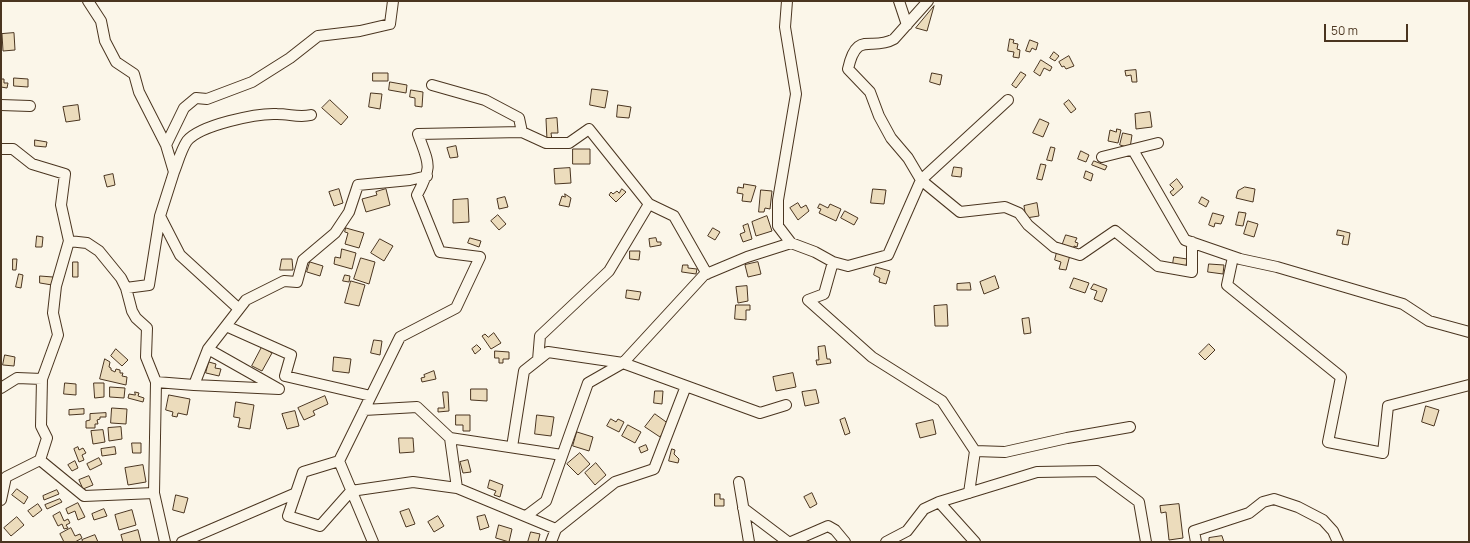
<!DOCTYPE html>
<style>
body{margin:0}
#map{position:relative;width:1470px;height:543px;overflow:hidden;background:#fbf6e9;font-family:Manrope,sans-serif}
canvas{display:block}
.frame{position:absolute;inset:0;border:2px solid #4a3520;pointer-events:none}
.scale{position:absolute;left:1324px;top:24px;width:84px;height:18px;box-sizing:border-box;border:2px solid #4a3520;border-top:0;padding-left:5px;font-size:12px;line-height:14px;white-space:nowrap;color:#4a3520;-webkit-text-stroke:3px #fbf6e9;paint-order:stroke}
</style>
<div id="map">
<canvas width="1470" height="543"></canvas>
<div class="frame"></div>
<div class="scale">50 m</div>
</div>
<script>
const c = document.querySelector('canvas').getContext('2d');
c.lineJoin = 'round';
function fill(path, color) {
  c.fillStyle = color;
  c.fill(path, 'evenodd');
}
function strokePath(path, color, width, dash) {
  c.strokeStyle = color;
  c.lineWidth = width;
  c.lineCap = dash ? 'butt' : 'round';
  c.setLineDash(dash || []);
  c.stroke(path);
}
const building = new Path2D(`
 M934 6 927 31 916 28Z
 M14 33 15 50 3 51 2 34Z
 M1010 39 1014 40 1013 43 1018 44 1017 49 1020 50 1019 58 1013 57 1014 52 1008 51Z
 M1030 40 1038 43 1036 50 1032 48 1030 52 1026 51Z
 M1054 52 1059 56 1055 61 1050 58Z
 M1069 56 1074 66 1066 69 1064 66 1062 67 1059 62Z
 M1041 60 1052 67 1050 71 1044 68 1040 76 1034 72Z
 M1136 70 1137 82H1132L1131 75 1126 76 1125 71Z
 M1021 72 1026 75 1016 88 1012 85Z
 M373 73H388V81H373Z
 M932 73 942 75 940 85 930 82Z
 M14 78 28 79V87L14 86Z
 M1 79H4V83H8L7 88 1 87Z
 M390 82 407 85 406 93 389 90Z
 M592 89 608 91 605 108 590 105Z
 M411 90 423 92 422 107 415 106V98L410 97Z
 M371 93 382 94 380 109 369 107Z
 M330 100 348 117 341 125 322 108Z
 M1069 100 1076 109 1071 113 1064 104Z
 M78 105 80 120 66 122 63 107Z
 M618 105 631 107 629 118 617 117Z
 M1150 112 1152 127 1136 129 1135 114Z
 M557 118 558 133H551L552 140H547L546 119Z
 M1040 119 1049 123 1043 137 1033 133Z
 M1117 129 1121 130 1118 143 1108 141 1110 130 1116 132Z
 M1123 133 1132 135 1130 148 1120 145Z
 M35 140 47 142 46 147 35 146Z
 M456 146 458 157 450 158 447 148Z
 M1051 147 1055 148 1052 161 1047 160Z
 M573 149H590V164H573Z
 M1081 151 1089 155 1086 162 1078 159Z
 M1094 161 1107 166 1105 170 1092 165Z
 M1041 164 1046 165 1042 180 1037 179Z
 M954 167 962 168 961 177 952 176Z
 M570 168 571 183 555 184 554 169Z
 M1086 171 1093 174 1091 181 1084 178Z
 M113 174 115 185 107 187 104 176Z
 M1177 179 1183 187 1173 196 1170 192 1174 189 1170 185Z
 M744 184 756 186 751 202 742 201 743 194 737 193 738 187 743 188Z
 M1245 187 1255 189 1253 202 1236 198 1238 191Z
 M339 189 343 203 334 206 329 192Z
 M386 189 390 205 366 212 362 199 377 195 376 192Z
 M622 189 626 192 616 202 609 195 611 192 613 194 617 191 619 193Z
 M873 189 886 190 884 204 871 203Z
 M761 190 772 191 770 209 765 208 764 212H759Z
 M565 194 571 198 569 207 559 205 562 196 565 197Z
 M505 197 508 207 499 209 497 199Z
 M1202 197 1209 201 1206 207 1199 203Z
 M468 199 469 222 453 223V200Z
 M798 203 801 208 806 205 809 211 798 220 790 208Z
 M1037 203 1039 216 1026 218 1024 206Z
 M820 204 828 208 830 204 841 209 836 221 819 213 821 209 818 208Z
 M845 211 858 218 854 225 841 218Z
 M1239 212 1246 213 1243 226 1236 225Z
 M1213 213 1224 216 1221 224 1215 223 1214 227 1209 225Z
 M498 215 506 224 499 230 491 221Z
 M767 216 772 231 756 236 752 222Z
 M1248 221 1258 224 1254 237 1244 234Z
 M748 224 752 239 743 242 740 234 745 232 743 226Z
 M346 228 364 233 359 248 345 244 348 233 345 232Z
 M713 228 720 232 715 240 708 236Z
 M1338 230 1350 233 1348 245 1342 244 1344 236 1337 235Z
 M1066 235 1077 238 1075 242 1078 243 1077 247 1074 246 1073 250 1062 246Z
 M37 236 43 237 42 247H36Z
 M470 238 481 241 479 247 468 243Z
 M656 238 657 242H661V245L650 247 649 239Z
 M380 239 393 246 384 261 371 253Z
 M342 249 356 253 352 269 334 264 335 257 340 258Z
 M630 251H640L639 260 630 259Z
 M1057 252 1070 255 1066 270 1059 269 1061 262 1055 260Z
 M1174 257 1187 259 1186 266 1173 264Z
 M361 258 375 262 369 284 354 279Z
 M13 259H17L16 270H13Z
 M282 259H292L293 270H280Z
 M73 262H78V277H73Z
 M310 262 323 266 320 276 307 272Z
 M758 262 761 274 748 277 745 265Z
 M1209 264 1224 265 1223 274 1208 272Z
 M683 265H688V268L697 269 696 274 682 272Z
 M876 267 890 271 886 284 879 282 880 278 874 275Z
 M19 274 23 275 21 288 16 287Z
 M345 275 350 276 349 282 343 281Z
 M40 276 53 277 52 285 40 283Z
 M995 276 999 288 984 294 980 282Z
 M1074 278 1089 283 1085 293 1070 288Z
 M351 281 365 285 359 306 345 303Z
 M970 283 971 290H957V284Z
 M1094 284 1107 289 1102 302 1094 299 1097 291 1091 289Z
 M747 286 748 301 738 303 736 287Z
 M627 290 641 292 639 300 626 298Z
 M736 305H750V310H746V320L735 319Z
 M947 305 948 326H935L934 306Z
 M1029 318 1031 333 1024 334 1022 319Z
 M494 333 501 343 491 349 482 336 485 334 488 337Z
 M374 340 382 341 380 355 371 353Z
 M1209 344 1215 350 1205 360 1199 354Z
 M477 345 481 349 475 354 472 349Z
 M825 346 827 359H830L831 363 817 365 816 360H819L818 347Z
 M262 347 272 353 262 371 252 366Z
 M116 349 128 360 122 366 111 356Z
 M495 351 509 352V359H503V363H499V358H495Z
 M5 355 15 357 14 366 3 365Z
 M334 357 351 359 349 373 333 371Z
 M105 359 110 362 109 367 111 368V370L115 372 116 369 120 370V373H123L122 376 127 377 126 385 100 379Z
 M209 362 216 364 215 368 221 369 219 376 206 373Z
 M434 371 436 379 422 382 421 378 425 377 424 375Z
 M793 373 796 387 776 391 773 377Z
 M65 383 76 384V395L64 394Z
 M94 383H104V397L95 398Z
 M110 387 125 388 124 398 110 397Z
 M471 389H487V401L471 400Z
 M816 390 819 403 805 406 802 392Z
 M655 391H663L662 404 654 403Z
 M135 392 139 393 138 396 144 398 143 402 128 398 129 394 135 395Z
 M443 392H448L449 411 438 412V408H444Z
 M169 395 190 399 187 415 178 413 177 417 172 416 173 412 166 410Z
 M325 396 328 404 313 411 315 415 304 420 298 408Z
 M236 402 254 405 250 429 238 427 240 418 234 417Z
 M1426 406 1439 410 1434 426 1422 422Z
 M112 408 127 409 126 424 111 423Z
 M84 409V414L69 415V410Z
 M295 411 299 426 287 429 282 414Z
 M106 413V417H100V419L97 420 98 424H95V428H86V421L90 420V414Z
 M655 414 669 424 660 437 645 427Z
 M456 415H470V431H463V425H456Z
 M537 415 554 417 551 436 535 434Z
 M845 418 850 433 845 435 840 420Z
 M611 419 616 422 618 419 624 422 619 432 607 426Z
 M933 420 936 434 920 438 916 424Z
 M628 425 641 432 635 443 622 436Z
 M121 427 122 439 109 441 108 428Z
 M103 430 105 442 93 444 91 431Z
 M577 432 593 437 589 451 573 446Z
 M399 438H413L414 452 400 453Z
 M132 443H141V453H133Z
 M646 445 648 450 641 453 639 448Z
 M78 447 79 450 83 448 86 453 82 455 84 460 79 462 74 449Z
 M115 447 116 454 102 456 101 449Z
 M672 449 675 450 674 454 679 459 678 463 669 461Z
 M580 453 590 464 578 475 567 464Z
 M99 458 102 464 90 470 87 464Z
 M468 460 471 472 463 473 460 462Z
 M75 461 78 468 72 471 68 465Z
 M596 463 606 475 595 485 585 473Z
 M143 465 146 482 128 485 125 468Z
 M89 476 93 485 83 489 79 480Z
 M490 480 503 485 500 497 494 495 496 491 488 488Z
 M17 489 28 497 24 504 12 495Z
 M57 490 59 494 44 500 43 496Z
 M812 493 817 504 810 508 804 497Z
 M715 494H720V499H724V506H715Z
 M176 495 188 498 184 513 173 510Z
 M60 499 62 502 47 509 45 505Z
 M78 503 85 517 78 520 75 511 68 514 66 509Z
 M38 504 42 510 33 517 28 511Z
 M1179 504 1183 538 1169 540 1166 512 1161 513 1160 506Z
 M104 509 107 516 94 520 92 514Z
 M409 509 415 524 406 527 400 512Z
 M132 510 136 525 119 530 115 515Z
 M60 512 64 521 68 519 70 523 66 525 68 528 64 529 62 524 58 526 53 516Z
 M485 515 489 527 480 530 477 517Z
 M438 516 444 526 434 532 428 522Z
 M17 517 24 525 11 536 4 528Z
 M499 525 512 529 509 542 496 538Z
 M71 528 75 536 80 534 82 538 75 542H64L60 534Z
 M138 530 141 542H123L121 535Z
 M531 532 540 534 538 542H528Z
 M95 535 98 542H83L82 540Z
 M1222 536 1224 542H1209V538Z`);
fill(building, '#ecdcbc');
strokePath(building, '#4a3520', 1);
const minor = new Path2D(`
 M88 1 101 21 105 41 116 62 134 74 139 92 166 145 174 172 160 216 149 285 126 288
 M787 1 785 27 796 94 778 200V226L791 243
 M899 1 907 25
 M928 1 894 39C871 52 857 29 848 69L870 92 879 116 891 138 908 158 921 180 960 212 1005 207 1019 213 1028 225 1054 247 1080 255 1115 231 1158 266 1192 272V242
 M1 105 30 106
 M522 132 546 143H569L589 129 649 204 674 216 707 274
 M166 145 184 108 196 98 207 99 252 82 290 58 318 36 360 31 390 24 393 1
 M1 149H13L32 164 65 174 61 205 69 241 56 286 53 313 58 335 42 379 41 426 47 438 40 460 6 477 1 500
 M1133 150 1185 240 1240 259 1277 267 1403 304 1429 321 1469 332
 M1102 157 1158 143
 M174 172C178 162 181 150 187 141 200 125 257 113 277 114 290 114 299 118 311 115
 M160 216 180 255 239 309
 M69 241 87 243 99 251 121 278 126 288 132 311 136 318 147 328 146 357 156 382 154 493 165 542
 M1233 257 1227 285 1341 377 1328 442 1383 453 1388 406 1469 385
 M833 262 824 294 808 300 872 357 942 401 975 451 969 493
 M226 326 291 355 285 376 371 396
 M208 349 277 388
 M538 360 540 336 609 271 649 204
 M156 382 194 385
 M1 388 17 378 42 379
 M279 389 194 385 208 349 246 300 284 281 297 282 303 260 335 233 349 212 358 185 410 180 427 176
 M364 410 417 407 450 438 457 488
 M450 438 562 455
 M512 447 524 371 548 352 623 363 704 275 747 257 791 243 815 252 833 262 848 266 888 255 921 180 1008 100
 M975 451 1005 452 1067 438 1130 427
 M40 460 84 496 154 493
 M339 461 303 472 288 516 320 526 351 491 413 482 457 488 556 529
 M739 482 749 542
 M939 502 975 542
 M743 508 788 542
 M526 516 546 501 588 383 623 363 760 413 786 405
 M182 542 296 493
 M373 542 339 461 400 337 456 308 480 257 440 252 417 195C433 165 429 165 418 134L522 132 519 118 485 100 432 85
 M551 542 556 529 615 482 654 469 686 386
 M791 542 828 526 835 530 845 542
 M886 542 907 531 924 509 939 502 1037 472 1097 471 1139 502 1146 542
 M1196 542 1194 531 1249 513 1263 502 1274 499 1298 507 1323 520 1333 531 1338 542`);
strokePath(minor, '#4a3520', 12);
strokePath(minor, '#fbf6e9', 10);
</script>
